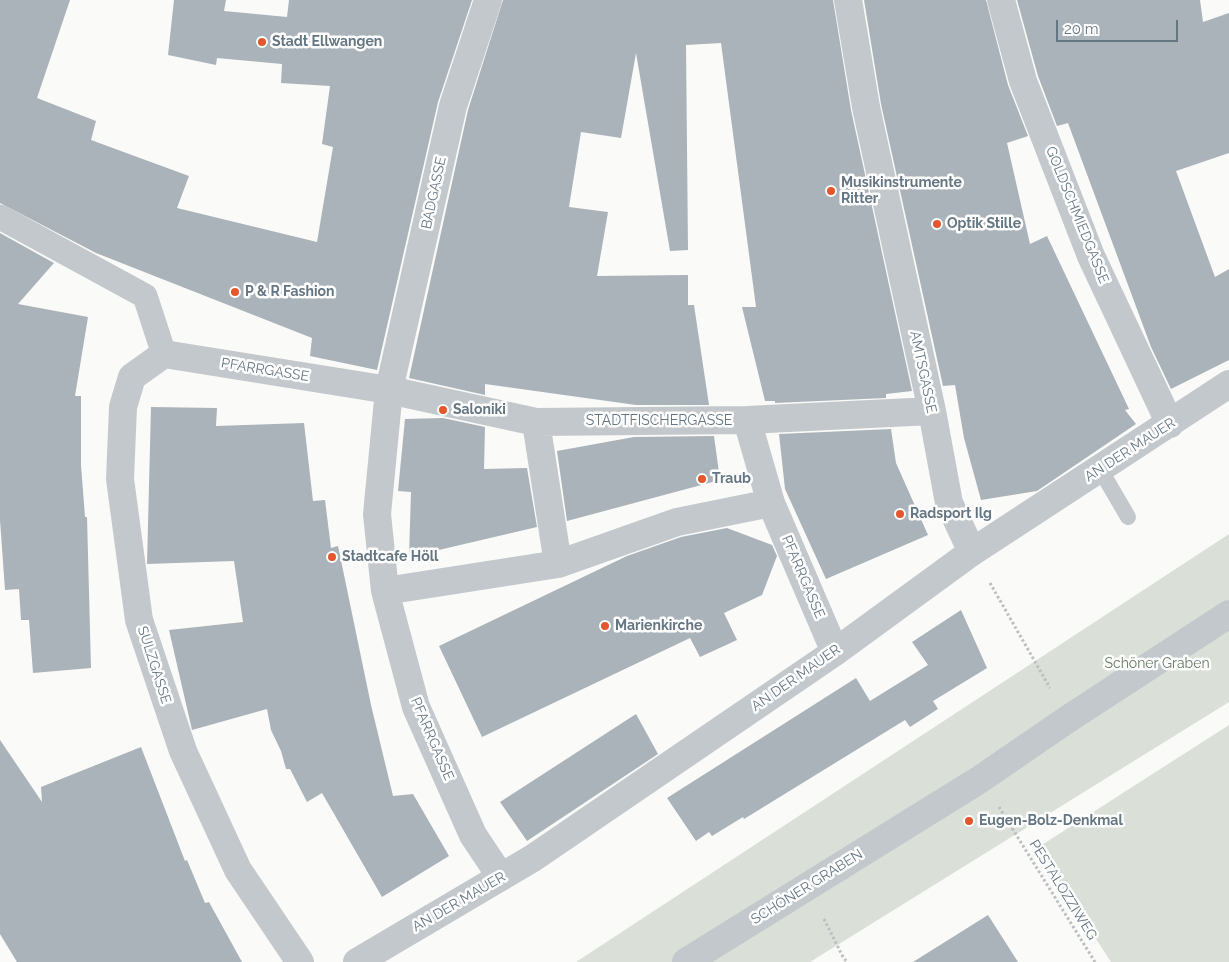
<!DOCTYPE html>
<meta charset="utf-8">
<style>
body{margin:0}
#map{position:relative;width:1229px;height:962px;overflow:hidden;background:#fafaf8;font-family:Raleway,sans-serif}
canvas{display:block}
.scale{position:absolute;left:1056px;top:20px;width:122px;height:22px;box-sizing:border-box;border:2px solid #657683;border-top:0;padding-left:6px;font-size:15px;line-height:18px;white-space:nowrap;color:#657683;-webkit-text-stroke:4px #fff;paint-order:stroke}
</style>
<div id="map">
<canvas width="1229" height="962"></canvas>
<div class="scale">20 m</div>
</div>
<script>
const c = document.querySelector('canvas').getContext('2d');
c.lineJoin = 'round';
function fill(path, color) {
  c.fillStyle = color;
  c.fill(path, 'evenodd');
}
function strokePath(path, color, width, dash) {
  c.strokeStyle = color;
  c.lineWidth = width;
  c.lineCap = dash ? 'butt' : 'round';
  c.setLineDash(dash || []);
  c.stroke(path);
}
function label(font, color, halo, rows, align = 'center') {
  c.font = font + ' Raleway,sans-serif';
  c.lineWidth = 5;
  c.setLineDash([]);
  c.textBaseline = 'middle';
  c.strokeStyle = halo;
  c.fillStyle = color;
  for (const [text, x, y, turn = 0] of rows) {
    c.save();
    c.translate(x, y);
    c.rotate((+turn || 0) * Math.PI / 180);
    c.textAlign = isNaN(turn) ? turn : align;
    if (halo) c.strokeText(text, 0, 0);
    c.fillText(text, 0, 0);
    c.restore();
  }
}
fill(new Path2D(`
 M1229 534V702L810 962H576Z
 M1229 725V962H1111L1037 848Z`), '#dadfd7');
fill(new Path2D(`
 M0 0H70L37 98 96 121 91 140 189 176 177 208 317 242 333 147 322 144 330 86 281 83 282 64 217 58 216 65 168 55 174 0H226L224 11 287 17 289 0H472L438 102 377 370 310 356 312 338 96 253 0 203Z
 M503 0H833L851 110 912 391 886 394V398L775 403V401H765L742 307H756L721 43 686 45 688 250 670 251 636 53 621 138 581 132 569 207 608 212 597 276 688 275V305H694L709 405H636L485 384V395L409 378 468 110Z
 M864 0H986L1008 85 1028 136 1007 143 1030 244 1047 236 1129 409 1125 410 1136 424 1037 491 981 500 964 438 955 385 943 386 881 104Z
 M1017 0H1200L1203 22 1229 13V153L1176 171 1215 277 1229 269V360L1171 389 1151 347 1068 123 1057 126 1038 76Z
 M0 233 54 263 18 304 88 317 75 396H81V465L85 517H87L91 668 33 673 29 620H21L19 589 5 590 0 520Z
 M151 407 217 408 216 426 304 423 313 501 325 500 331 548 338 546 371 705 393 796 413 794 449 856 382 897 322 793 307 802 290 769H286L281 751 271 730 267 709 192 730 169 630 243 622 234 561 147 564Z
 M443 418 485 427 484 469 527 468 537 527 409 557 411 492 398 491 405 419Z
 M891 429 896 463 928 535 826 579 785 489 779 434Z
 M714 436 720 480 567 521 557 451 634 437Z
 M727 528 772 545 777 556 762 595 724 613 737 640 700 657 690 638 482 737 439 646 627 556 681 537Z
 M961 610 987 668 933 701 938 709 910 727 905 720 744 819 743 817 712 836 709 832 696 841 667 798 856 678 870 701 928 665 912 642Z
 M636 714 658 754 527 841 500 802Z
 M0 740 42 802 41 787 141 747 185 861 187 860 205 903 209 902 242 962H17L0 934Z
 M988 915 1018 962H913Z`), '#aab3b9');
strokePath(new Path2D(`
 M990 583 1050 688
 M999 807 1095 962
 M824 919 843 957 847 962`), '#bbbfc2', 3, [2.5, 2.5]);
strokePath(new Path2D(`
 M1100 469 1128 517`), '#c3c8cc', 16);
strokePath(new Path2D(`
 M0 217 145 296 164 354`), '#c3c8cc', 25);
strokePath(new Path2D(`
 M488 0 453 106 389 390 377 514 385 591 558 564 677 522 771 503
 M848 0 866 107 932 411 949 503 972 552
 M1001 0 1023 81 1091 256 1170 424
 M747 420 771 503 835 652
 M536 422 558 564
 M385 591 416 707 473 835 501 877
 M300 962 238 870 183 751 139 620 120 479 123 407 132 377 164 354 389 390 536 422 747 420 932 411
 M357 962 533 858 835 652 972 552 1229 384
 M686 962 979 780 1068 719 1229 614`), '#c3c8cc', 28);
for (const [x, y, r, color] of [
 [262,42,5,"#e4572e"],
 [831,191,5,"#e4572e"],
 [937,224,5,"#e4572e"],
 [235,292,5,"#e4572e"],
 [443,410,5,"#e4572e"],
 [702,479,5,"#e4572e"],
 [900,514,5,"#e4572e"],
 [332,557,5,"#e4572e"],
 [605,626,5,"#e4572e"],
 [969,821,5,"#e4572e"]
]) {
  const dot = new Path2D();
  dot.arc(x, y, r, 0, 2 * Math.PI);
  c.fillStyle = color;
  c.fill(dot);
  strokePath(dot, '#fff', 2);
}
label('bold 14px', '#657683', '#fff', [
 ["Stadt Ellwangen",272,42],
 ["Musikinstrumente",841,183],
 ["Ritter",841,199],
 ["Optik Stille",947,224],
 ["P & R Fashion",245,292],
 ["Saloniki",453,410],
 ["Traub",712,479],
 ["Radsport Ilg",910,514],
 ["Stadtcafe Höll",342,557],
 ["Marienkirche",615,626],
 ["Eugen-Bolz-Denkmal",979,821]
], 'left');
label('14px', '#657683', '#fff', [
 ["BADGASSE",434,193,-78],
 ["GOLDSCHMIEDGASSE",1077,215,68],
 ["PFARRGASSE",265,370,9],
 ["AMTSGASSE",923,372,78],
 ["STADTFISCHERGASSE",659,421],
 ["AN DER MAUER",1130,450,-33],
 ["PFARRGASSE",803,577,67],
 ["SULZGASSE",154,665,72],
 ["AN DER MAUER",796,678,-35],
 ["PFARRGASSE",432,739,67],
 ["SCHÖNER GRABEN",807,887,-32],
 ["PESTALOZZIWEG",1063,890,58],
 ["AN DER MAUER",459,902,-30]
]);
label('14px', '#687a64', '#fff', [
 ["Schöner Graben",1157,664]
]);
</script>
